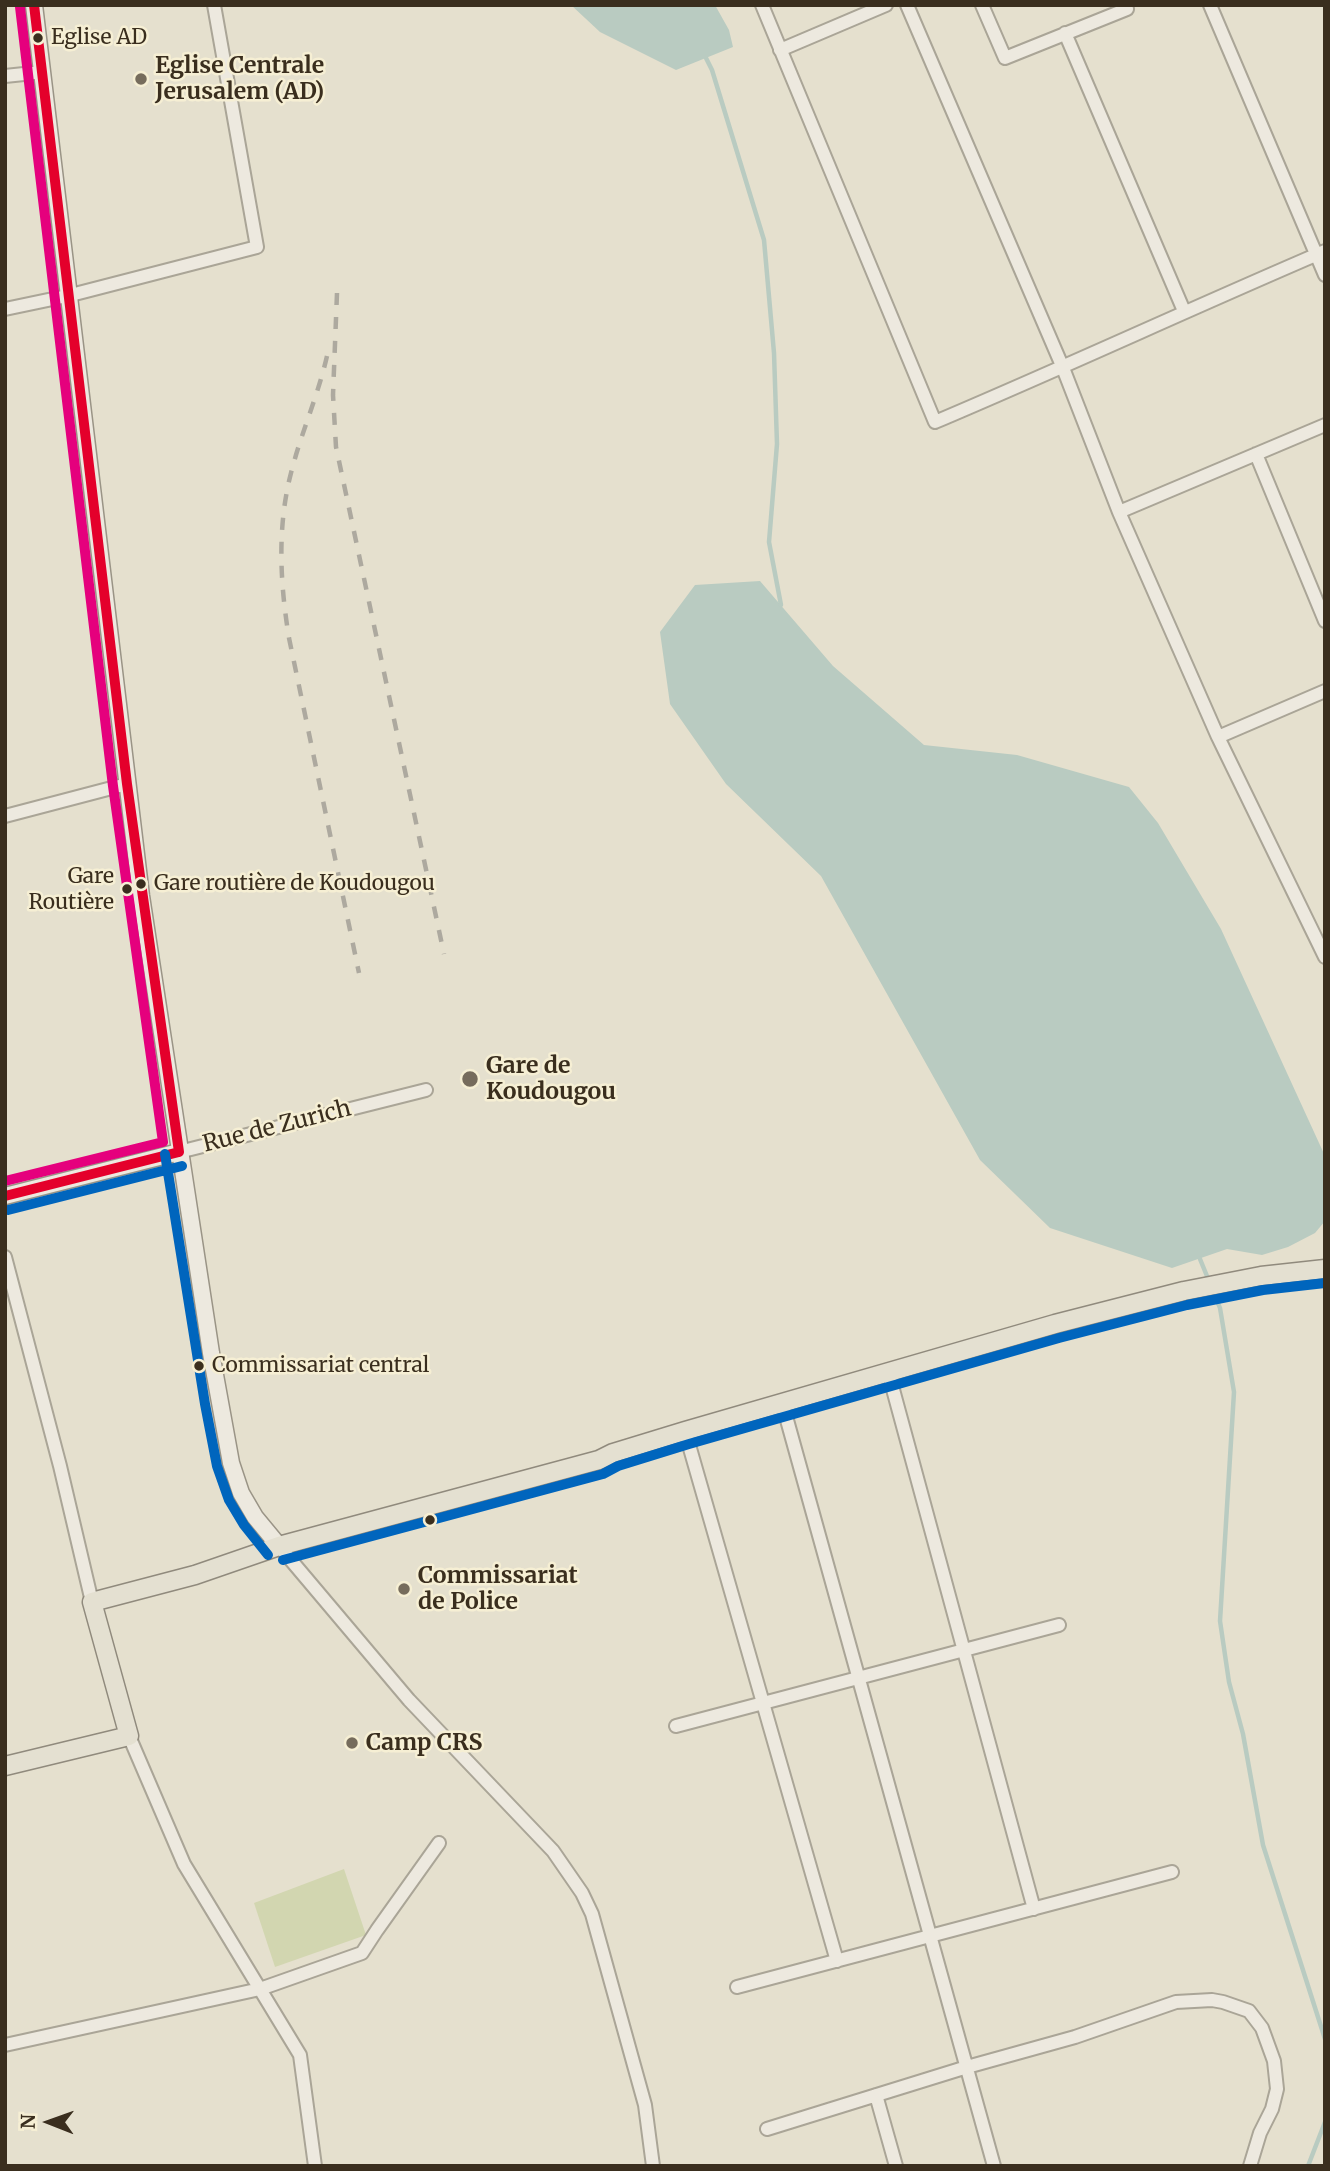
<!DOCTYPE html>
<meta charset="utf-8">
<style>
body{margin:0}
#map{position:relative;width:1330px;height:2171px;overflow:hidden;background:#e5e0ce;font-family:Merriweather,serif}
canvas{display:block}
.frame{position:absolute;inset:0;border:7px solid #3a2e1e;pointer-events:none}
.north{position:absolute;left:14px;top:2087px;width:70px;height:70px;-webkit-text-stroke:5px #f6efd4;paint-order:stroke;rotate:271deg;font-size:19px;font-weight:700;line-height:28px;text-align:center;color:#3a2e1e}
.north::after{content:'';display:block;margin:auto;width:24px;height:32px;background:#3a2e1e;clip-path:polygon(50% 0,100% 100%,50% 72%,0 100%)}
</style>
<div id="map">
<canvas width="1330" height="2171"></canvas>
<div class="frame"></div>
<div class="north">N</div>
</div>
<script>
const c = document.querySelector('canvas').getContext('2d');
c.lineJoin = 'round';
function fill(path, color) {
  c.fillStyle = color;
  c.fill(path, 'evenodd');
}
function strokePath(path, color, width, dash) {
  c.strokeStyle = color;
  c.lineWidth = width;
  c.lineCap = dash ? 'butt' : 'round';
  c.setLineDash(dash || []);
  c.stroke(path);
}
function label(font, color, halo, rows, align = 'center') {
  c.font = font + ' Merriweather,serif';
  c.lineWidth = 5;
  c.setLineDash([]);
  c.textBaseline = 'middle';
  c.strokeStyle = halo;
  c.fillStyle = color;
  for (const [text, x, y, turn = 0] of rows) {
    c.save();
    c.translate(x, y);
    c.rotate((+turn || 0) * Math.PI / 180);
    c.textAlign = isNaN(turn) ? turn : align;
    if (halo) c.strokeText(text, 0, 0);
    c.fillText(text, 0, 0);
    c.restore();
  }
}
fill(new Path2D(`
 M344 1869 366 1935 275 1967 254 1903Z`), '#d2d6b0');
fill(new Path2D(`
 M571 5H715L729 30 733 47 676 70 600 32Z
 M760 581 833 666 924 745 1017 755 1129 787 1158 823 1221 929 1325 1156V1221L1315 1233 1288 1247 1262 1255 1227 1249 1172 1268 1050 1228 980 1160 821 876 726 784 670 704 660 632 695 585Z`), '#b9cbc1');
strokePath(new Path2D(`
 M706 58 712 70 764 240 774 353 777 444 769 542 781 605
 M1200 1259 1209 1281
 M1212 1289 1220 1308 1234 1392 1220 1621 1229 1682 1243 1734 1263 1845 1325 2039
 M1308 2166 1325 2122`), '#b9cbc1', 4.5);
const street = new Path2D(`
 M762 5 935 422C1065 367 1194 307 1325 251
 M907 5 1063 368 1119 512 1218 737 1325 957
 M982 5 1005 58 1127 9 1125 5
 M1210 5 1325 275
 M1065 33 1184 311
 M780 50 886 5
 M5 76 43 72
 M5 309 67 296 257 247 214 5
 M1256 454 1325 621
 M1119 512 1325 425
 M1218 737 1325 691
 M5 816 127 784
 M179 1152 426 1090
 M5 1257 60 1466 92 1602
 M888 1371 1034 1909
 M782 1402 994 2166
 M685 1431 837 1961
 M279 1546 409 1700 553 1851 582 1893 592 1914 645 2105 653 2166
 M676 1726 1059 1625
 M129 1736 184 1864 300 2055 315 2166
 M737 1987 1172 1872
 M5 2045 260 1989 362 1953 377 1930 439 1843
 M876 2095 896 2166
 M767 2129 967 2067 1075 2037 1176 2002 1212 2000 1223 2002 1249 2011 1262 2028 1274 2061 1277 2089 1272 2109 1260 2133 1250 2166`);
const secondary = new Path2D(`
 M34 5 141 896 211 1353 231 1463 241 1493 255 1517 279 1546
 M5 1196 179 1152`);
const primary = new Path2D(`
 M5 1766 129 1736 92 1602 195 1575 279 1546 599 1460 613 1453 685 1431 1055 1324 1184 1291 1261 1276 1325 1269`);
strokePath(street, '#aaa597', 16);
strokePath(secondary, '#9a9486', 19);
strokePath(primary, '#908a7d', 21);
strokePath(street, '#ede9df', 12);
strokePath(secondary, '#ede9df', 16);
strokePath(primary, '#e4e0d1', 18);
strokePath(new Path2D(`
 M337 293 333 395 336 447 444 954
 M327 356C318 396 301 433 291 473 277 527 280 583 289 638L359 973`), '#ada99f', 4.5, [12, 12]);
strokePath(new Path2D(`
 M34 5 127 784 179 1152
 M5 1196 179 1152`), '#e4002b', 10);
strokePath(new Path2D(`
 M165 1154 205 1404 217 1466 229 1500 244 1525 268 1555
 M8 1210 182 1166
 M283 1560 603 1474 618 1466 689 1444 1059 1338 1187 1305 1263 1290 1325 1283`), '#0065bd', 10);
strokePath(new Path2D(`
 M5 1181 163 1142 113 786 20 7`), '#e5007d', 10);
for (const [x, y, r, color] of [
 [38,38,6,"#3a2e1e"],
 [141,79,7,"#766c5c"],
 [141,884,6,"#3a2e1e"],
 [127,889,6,"#3a2e1e"],
 [470,1079,9,"#766c5c"],
 [199,1366,6,"#3a2e1e"],
 [430,1520,6,"#3a2e1e"],
 [404,1589,7,"#766c5c"],
 [352,1743,7,"#766c5c"]
]) {
  const dot = new Path2D();
  dot.arc(x, y, r, 0, 2 * Math.PI);
  c.fillStyle = color;
  c.fill(dot);
  strokePath(dot, '#f6efd4', 2.5);
}
label('21px', '#3a2e1e', '#f6efd4', [
 ["Eglise AD",51,38],
 ["Gare",114,877,"right"],
 ["Routière",114,903,"right"],
 ["Gare routière de Koudougou",154,884],
 ["Commissariat central",212,1366]
], 'left');
label('bold 23px', '#3a2e1e', '#f6efd4', [
 ["Eglise Centrale",155,66],
 ["Jerusalem (AD)",155,92],
 ["Gare de",486,1066],
 ["Koudougou",486,1092],
 ["Commissariat",418,1576],
 ["de Police",418,1602],
 ["Camp CRS",366,1743]
], 'left');
label('23px', '#3a2e1e', '#f6efd4', [
 ["Rue de Zurich",277,1127,-14]
]);
</script>
